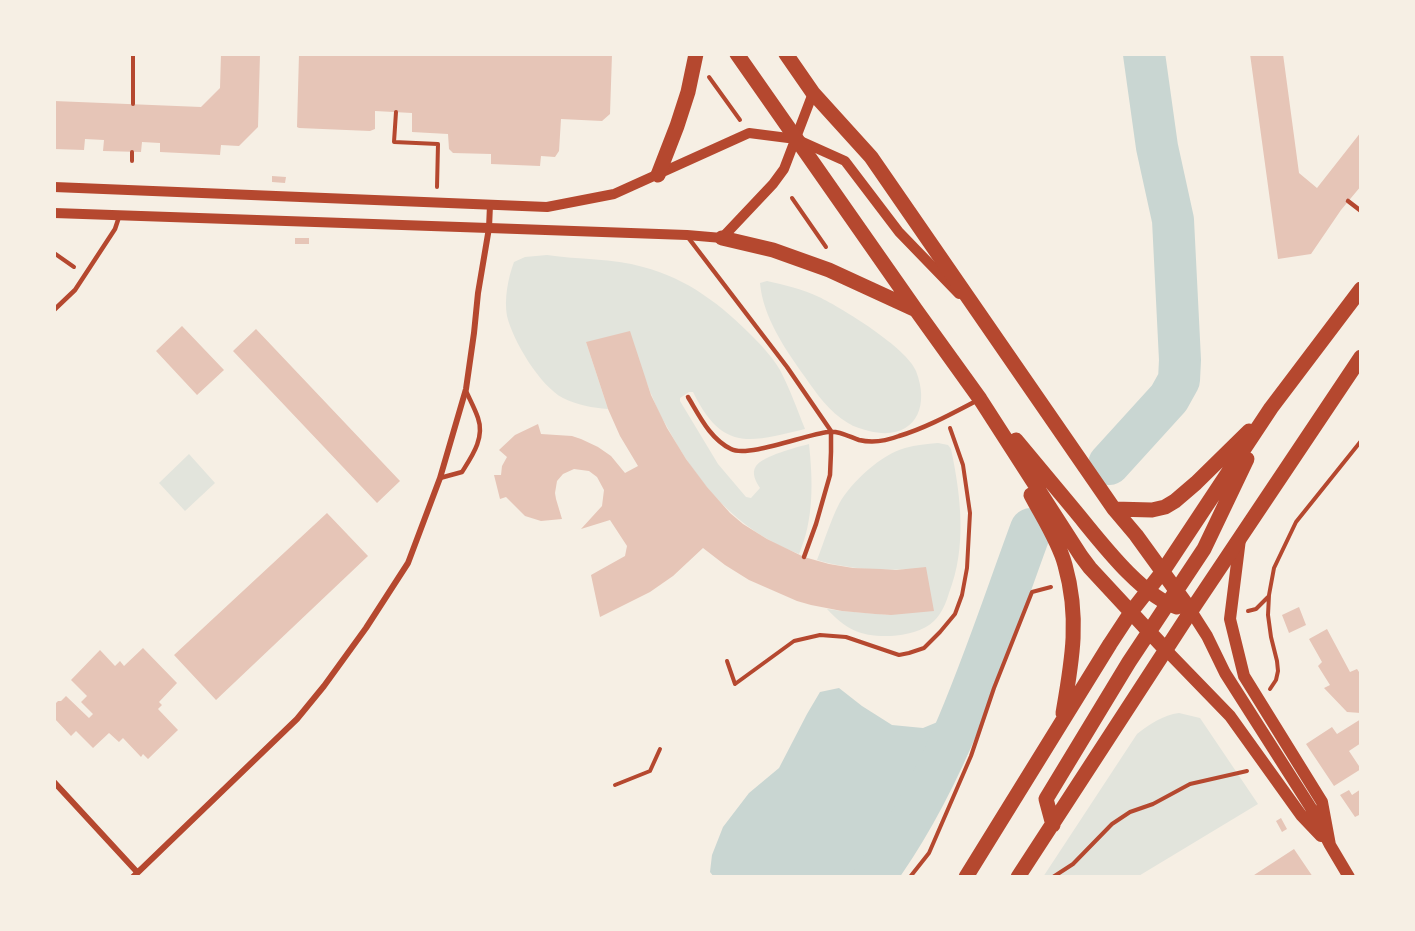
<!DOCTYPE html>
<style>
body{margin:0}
#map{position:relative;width:1415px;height:931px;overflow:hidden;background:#f6efe4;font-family:"Open Sans",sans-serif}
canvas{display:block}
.frame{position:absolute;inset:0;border:56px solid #f6efe4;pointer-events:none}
</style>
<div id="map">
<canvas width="1415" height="931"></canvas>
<div class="frame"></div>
</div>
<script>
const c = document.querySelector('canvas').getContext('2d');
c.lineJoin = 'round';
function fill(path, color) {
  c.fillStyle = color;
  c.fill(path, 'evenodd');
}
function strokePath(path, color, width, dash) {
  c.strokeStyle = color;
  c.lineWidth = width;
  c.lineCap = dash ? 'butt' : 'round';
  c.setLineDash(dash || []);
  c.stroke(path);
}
fill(new Path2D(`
 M547 255C579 260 612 258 643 267 687 278 723 306 754 338 763 347 773 358 780 370 790 389 797 409 805 429 748 443 722 451 693 392H689L680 398V401L718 464 746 497 751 498 760 488C756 482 751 473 756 466 763 456 797 447 809 444 813 481 814 520 799 554 736 530 697 483 666 425 660 416 656 406 652 396 649 391 648 384 645 379 641 373 596 348 586 342L608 409C593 408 577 405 563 398 540 386 513 341 507 316 504 299 508 278 514 262L525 257Z
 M767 281C784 285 803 289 819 297 842 308 907 348 916 371 931 409 913 442 869 431 862 429 854 427 848 423 829 412 817 394 805 377 785 349 763 317 760 283Z
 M938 443 948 445 951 449C961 496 967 547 949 593 946 603 942 613 934 621 924 631 905 635 891 636 862 637 846 630 827 609L842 611 891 615 911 569C879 571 847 569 817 560 824 542 830 522 839 504 851 482 882 454 905 448 916 445 927 444 938 443Z
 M189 454 215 483 185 511 159 483Z
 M1179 713 1200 718 1258 804 1137 877H1043L1137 734C1150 724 1163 715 1179 713Z`), '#e2e4dc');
fill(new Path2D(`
 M839 688 862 706 892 725 923 728 940 721 947 714 928 767 911 806 901 823 856 877H714L710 872 712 855 723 827 749 793 779 768 807 714 820 692Z`), '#c9d6d2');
strokePath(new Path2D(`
 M1109 464 1169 398 1179 380 1180 360 1173 220 1157 147 1144 54
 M874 877C950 774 987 648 1031 529`), '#c9d6d2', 42);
fill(new Path2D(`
 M221 54H260L258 127 239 146 221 145 220 155 160 152V143L142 142 141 152 103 151 104 140 85 139 84 150 54 149V101L201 107 220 88Z
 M299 54H612L610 114 602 121 561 119 559 151 555 157 541 156 540 166 491 164V154L453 153 449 149 448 134 412 132V113L375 111V129L370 131 299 128 297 127Z
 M1250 54H1283L1299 173 1317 188 1361 132V186L1341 210 1311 254 1278 259Z
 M272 176 286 177 285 183 272 182Z
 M295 238H309V244H295Z
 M182 326 224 370 197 395 156 351Z
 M256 329 400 481 377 503 233 351Z
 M630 331 651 395 667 428 686 459 707 487 730 513 743 524 767 539 804 557 829 564 853 568 881 569 896 570 926 567 934 611 891 615 875 614 842 611 811 605 797 601 749 580 725 565 703 548 673 576 650 592 600 617 591 575 625 556 627 546 610 520 581 529 602 506 604 490 597 477 589 471 574 469 563 474 557 481 555 493 556 499 562 519 541 521 525 516 506 497 500 499 494 475H501L502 466 507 457 499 450 515 435 538 424 541 434 572 436 581 439 598 447 611 456 625 473 638 466 620 436 608 409 586 342Z
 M327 513 368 556 216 700 174 655Z
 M1299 607 1306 625 1289 633 1282 615Z
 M1327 629 1350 672 1357 669 1361 675V713L1347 712 1324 688 1330 685 1318 666 1322 662 1309 639Z
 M143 648 177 683 159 702 162 705 158 709 178 730 148 759 143 754 141 757 123 738 119 742 109 733 93 748 76 731 71 736 54 718V705L58 701H61L66 696 89 718 93 714 81 702 87 696 71 680 100 650 115 666 120 661 124 666Z
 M1361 719V743L1349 751 1361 769 1334 786 1306 744 1332 727 1337 734Z
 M1361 789V814L1355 817 1340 795 1349 790 1352 795Z
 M1281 818 1287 829 1282 832 1276 821Z
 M1294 849 1313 877H1251Z`), '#e6c5b7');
strokePath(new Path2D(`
 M709 77 740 120
 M133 104V54
 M396 112 394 142 438 144 437 187
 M132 161V152
 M792 198 826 247
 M54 253 74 267
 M1248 611 1256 609 1268 597
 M727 661 735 684 794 641 820 635 846 637 899 655 909 653 924 648 940 632 955 614 962 595 967 568 970 513 963 465 950 428
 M1270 689 1276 680 1278 671 1277 661 1271 637 1268 615 1269 595 1274 568 1296 522 1361 441
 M615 785 650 771 660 749
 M910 877 929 853 971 756 994 688 1032 592 1051 587
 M1053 877 1073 864 1112 824 1130 812 1153 804 1190 784 1247 771`), '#b5482f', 4);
strokePath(new Path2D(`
 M1348 201 1361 211
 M687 236 787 367 831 431V452L830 475 816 524 804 557
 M54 310 75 290 115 229 119 217
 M688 397C699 415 710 439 731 449 748 458 807 434 828 432 838 430 850 437 859 440 872 443 886 441 899 436 926 428 953 413 978 400
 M440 478 462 472C472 456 485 438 478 418 475 409 470 400 466 391`), '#b5482f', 4.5);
strokePath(new Path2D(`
 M54 782 137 872
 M133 877 297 719 324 686 366 628 408 563 440 478 466 389 474 333 478 293 489 228 490 205`), '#b5482f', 6);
strokePath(new Path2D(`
 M54 187 547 207 614 194 749 133 796 139 845 161 899 232 959 294
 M54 213 489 228 687 235 722 238 773 184 784 169 813 93`), '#b5482f', 10);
strokePath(new Path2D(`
 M1240 539 1230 619 1244 676 1322 802 1330 845
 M1191 611 1207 636 1225 673 1311 808 1330 845 1349 877
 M1167 651 1230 716 1301 815 1321 836`), '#b5482f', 12);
strokePath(new Path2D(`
 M737 54 916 310 980 399 1081 556 1090 568 1167 651
 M786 54 813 93 871 157 1114 509 1136 535 1191 611
 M658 175 677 126 688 92 696 54
 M722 238 773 250 829 270 916 310
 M1016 440C1036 464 1056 488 1076 512 1100 541 1141 596 1177 607
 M1031 495C1042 516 1059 542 1065 565 1080 618 1072 661 1063 713
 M1114 509 1152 510 1165 507 1175 501 1196 483 1249 431
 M1053 825 1046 799 1129 662 1204 549 1247 459
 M966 877 1110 644 1131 612 1163 571 1271 408 1361 289
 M1018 877 1191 611 1361 357`), '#b5482f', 15);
</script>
